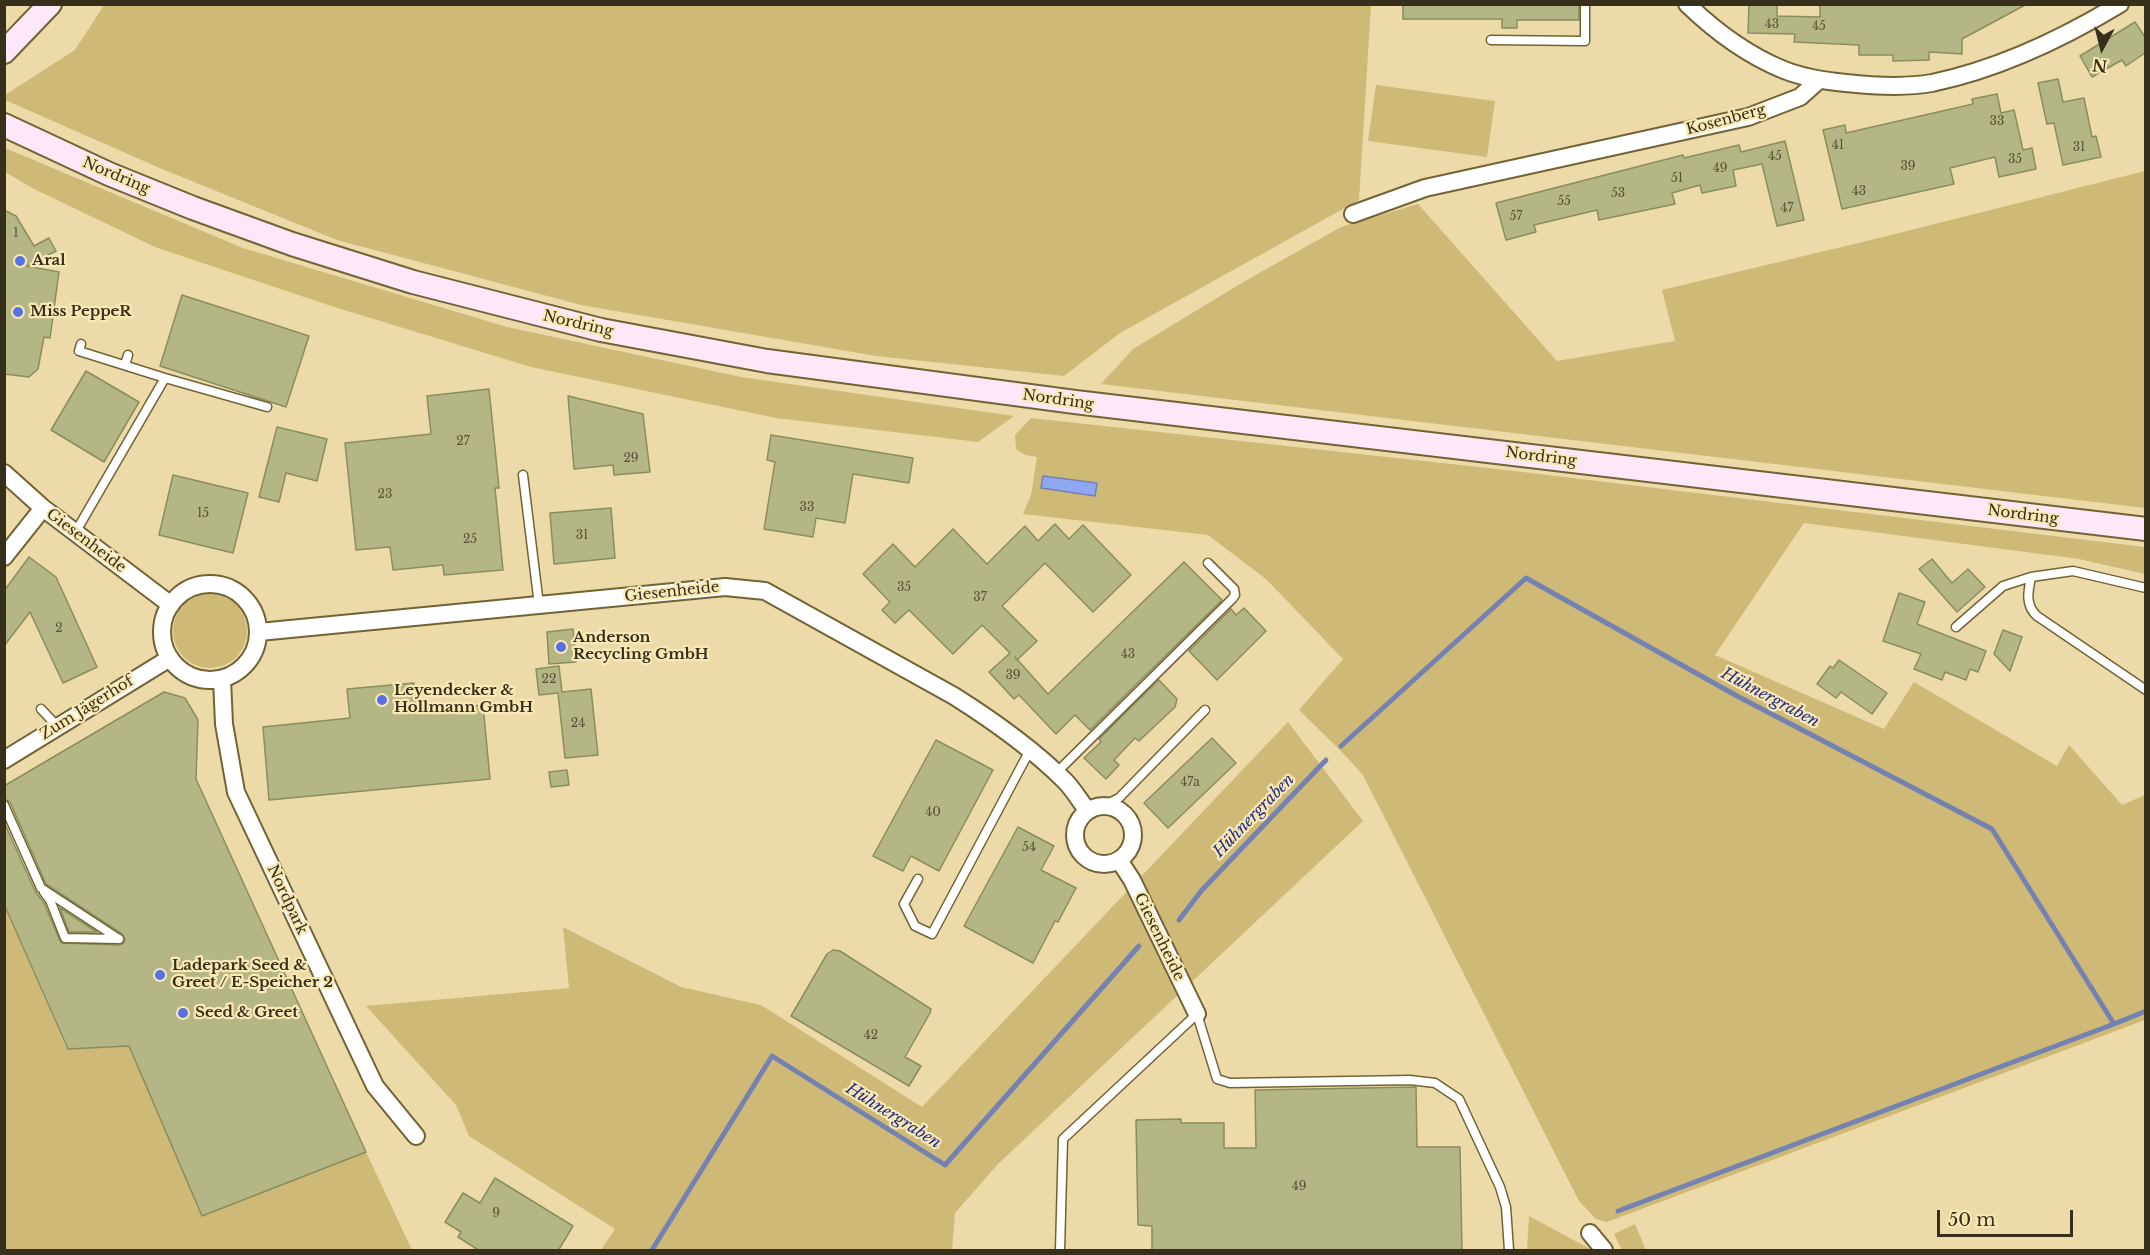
<!DOCTYPE html>
<meta charset="utf-8">
<style>
body{margin:0}
#map{position:relative;width:2150px;height:1255px;overflow:hidden;background:#ecdba9;font-family:"Libre Baskerville",serif}
canvas{display:block}
.frame{position:absolute;inset:0;border:6px solid #362f1b;pointer-events:none}
.north{position:absolute;left:2072px;top:18px;width:60px;height:60px;-webkit-text-stroke:4px #fae8b5;paint-order:stroke;rotate:187deg;font-size:16px;font-weight:700;line-height:24px;text-align:center;color:#362f1b}
.north::after{content:'';display:block;margin:auto;width:21px;height:27px;background:#362f1b;clip-path:polygon(50% 0,100% 100%,50% 72%,0 100%)}
.scale{position:absolute;left:1937px;top:1210px;width:136px;height:27px;box-sizing:border-box;border:3px solid #362f1b;border-top:0;padding-left:8px;font-size:18px;line-height:21px;white-space:nowrap;color:#362f1b;-webkit-text-stroke:4px #fae8b5;paint-order:stroke}
</style>
<div id="map">
<canvas width="2150" height="1255"></canvas>
<div class="frame"></div>
<div class="north">N</div>
<div class="scale">50 m</div>
</div>
<script>
const c = document.querySelector('canvas').getContext('2d');
c.lineJoin = 'round';
function fill(path, color) {
  c.fillStyle = color;
  c.fill(path, 'evenodd');
}
function strokePath(path, color, width, dash) {
  c.strokeStyle = color;
  c.lineWidth = width;
  c.lineCap = dash ? 'butt' : 'round';
  c.setLineDash(dash || []);
  c.stroke(path);
}
function label(font, color, halo, rows, align = 'center') {
  c.font = font + ' "Libre Baskerville",serif';
  c.lineWidth = 4.5;
  c.setLineDash([]);
  c.textBaseline = 'middle';
  c.strokeStyle = halo;
  c.fillStyle = color;
  for (const [text, x, y, turn = 0] of rows) {
    c.save();
    c.translate(x, y);
    c.rotate((+turn || 0) * Math.PI / 180);
    c.textAlign = isNaN(turn) ? turn : align;
    if (halo) c.strokeText(text, 0, 0);
    c.fillText(text, 0, 0);
    c.restore();
  }
}
fill(new Path2D(`
 M104 5H1371L1359 200 1120 333 1064 376 876 356 581 305 337 240 162 169 5 100V95L75 50Z
 M1376 85 1495 101 1487 157 1368 141Z
 M5 148 243 248 507 327 741 377 1014 416 978 442 776 418 531 367 328 305 155 247 34 189 5 172Z
 M2145 171V508L1101 384 1133 349 1245 281 1341 227 1418 204 1557 361 1675 341 1662 290 1883 237Z
 M1031 418 1506 470 2145 547V574L2079 559 1804 523 1715 655 1884 729 1914 682 2057 766 2069 745 2122 805 2145 795V1020L1607 1222 1596 1219 1579 1201 1363 775 1341 751 1299 710 1343 659 1266 579 1208 535 1023 514 1031 495 1037 457 1025 455 1016 449 1015 435Z
 M173 631a37 37 0 1 1 74 0a37 37 0 1 1-74 0Z
 M1288 722 1363 821 998 1164 955 1213 952 1250H601L615 1229 469 1136 456 1105 366 1006 569 988 563 927 681 987 761 1005 922 1107Z
 M4 905 67 1049 129 1046 202 1216 366 1152 412 1250H5Z
 M1529 1216 1592 1250H1527Z
 M1635 1224 1646 1250H1622L1614 1234Z`), '#cfb977');
const water = new Path2D(`
 M1043 476 1097 483 1095 496 1041 488Z`);
fill(water, '#8fa6f3');
strokePath(water, '#7482b2', 1.5);
strokePath(new Path2D(`
 M1341 746 1526 578 1737 696 1992 829 2114 1024 2146 1011
 M1179 920 1202 890 1326 760
 M1618 1211 2114 1024
 M652 1250 772 1056 945 1165 1139 946`), '#7482b2', 5);
const building = new Path2D(`
 M1403 4H1579V20H1517V28H1502V19H1403Z
 M1749 4H1777V16L1820 17V4H2027L1962 39V54L1929 52V60L1893 61V55H1859V45L1794 42 1795 34 1748 33Z
 M2135 22 2145 37V53L2126 66 2122 60 2092 77 2080 56Z
 M2058 79 2063 102 2084 98 2092 137 2096 136 2101 157 2063 165 2054 123 2047 124 2038 83Z
 M1997 94 2001 113 2014 110 2023 150 2032 148 2036 169 1999 177 1995 157 1950 168 1954 184 1842 209 1823 130 1845 125 1846 133 1973 104 1972 99Z
 M1785 141 1804 220 1777 226 1762 164 1733 170 1736 186 1702 193 1700 185 1672 193 1675 204 1599 220 1597 210 1534 225 1536 232 1506 240 1496 203 1683 155 1684 158 1739 145 1741 152Z
 M4 210 16 216 34 246 49 238 56 251 27 266 59 272 50 338 44 337 38 369 29 377 4 374Z
 M182 295 309 336 286 407 160 366Z
 M86 371 139 402 104 462 51 430Z
 M489 389 499 488H495L503 570 444 575 443 565 393 570 390 547 356 550 345 443 431 434 427 396Z
 M568 396 643 414 650 472 614 475 613 465 574 469Z
 M277 427 327 439 317 481 286 473 279 502 259 497Z
 M771 435 913 458 909 483 853 474 845 523 816 518 813 537 764 529 775 462 767 460Z
 M173 475 248 493 233 553 159 535Z
 M611 508 615 558 554 564 550 513Z
 M1055 524 1069 539 1083 525 1131 575 1093 612 1045 563 1002 606 1037 641 1017 660 1015 657 1048 694 1184 562 1222 600 1090 730 1075 715 1056 734 1019 695 1014 699 989 672 1010 653 982 625 953 654 909 610 895 623 882 610 890 602 863 574 893 544 915 567 953 529 987 564 1025 526 1038 541Z
 M29 557 56 577 97 667 63 683 30 612 4 646V591Z
 M1932 559 1952 583 1968 569 1985 587 1957 612 1919 569Z
 M1899 593 1925 602 1917 624 1986 651 1978 672 1970 669 1966 680 1945 672 1942 680 1914 669 1921 654 1883 641Z
 M1244 608 1266 631 1217 680 1189 651 1231 609 1236 615Z
 M573 629 576 662 549 664 547 632Z
 M2003 630 2022 637 2010 671 1994 654Z
 M1839 660 1887 693 1872 714 1841 692 1836 698 1817 684 1830 666 1833 668Z
 M559 666 562 692 591 689 598 755 565 758 558 693 539 695 536 669Z
 M1159 680 1177 699 1175 707 1139 741 1135 738 1114 760 1119 765 1106 779 1084 758 1101 742 1099 739Z
 M414 683 417 711 483 705 490 779 269 800 263 727 350 718 347 689Z
 M164 692 185 698 198 720 196 779 366 1152 202 1216 129 1046 68 1049 4 904V822L35 891 44 903 61 943 119 945 124 943 125 939 122 934 46 884 10 802 4 799V786Z
 M1212 738 1236 763 1168 828 1144 803Z
 M936 740 993 770 939 871 911 856 903 871 873 856Z
 M567 770 569 785 551 787 549 772Z
 M1018 827 1054 846 1041 870 1076 888 1058 922 1055 921 1033 963 964 926Z
 M60 908 97 932H69Z
 M833 950 840 951 931 1009 930 1013 905 1057 921 1066 909 1086 791 1016 827 954Z
 M1416 1087 1417 1147H1460L1462 1251H1152V1226L1138 1225 1136 1120 1181 1119V1123H1224V1148H1256L1255 1090Z
 M495 1178 573 1226 558 1251H480L458 1237 461 1232 445 1222 463 1193 480 1203Z`);
fill(building, '#b4b785');
strokePath(building, '#8a8d5c', 1.5);
const service = new Path2D(`
 M1491 40 1585 41V4
 M81 344 79 351 165 378
 M125 365 128 355
 M523 475 539 605
 M75 533 165 378 267 407
 M2146 588 2073 571 2031 577C2028 592 2025 605 2037 616L2146 690
 M1956 627 2003 586 2031 577
 M41 709 58 727
 M1056 773 1232 599 1235 595 1234 589 1208 563
 M4 805 41 888 119 939
 M1105 805 1119 798 1205 710
 M918 879 904 904 915 926 932 934 1030 750
 M44 892 50 900 65 938 119 939
 M1060 1250 1063 1139 1197 1014 1217 1079 1230 1083 1410 1080 1435 1083 1459 1099 1500 1187 1506 1207 1509 1250`);
const minor = new Path2D(`
 M1687 4C1716 32 1747 55 1784 70 1804 78 1825 81 1846 83 1874 86 1904 88 1932 83 1999 69 2062 39 2120 4
 M1353 214 1425 188 1748 117 1800 97 1819 80
 M4 473 43 508 171 605
 M4 557 43 508
 M162 632a48 48 0 1 1 96 0a48 48 0 1 1-96 0Z
 M259 632 725 587 765 591 954 696C992 720 1032 748 1065 781 1073 789 1080 801 1087 810
 M222 679 224 724 236 792 375 1086 416 1136
 M4 760 170 658
 M1075 835a29 29 0 1 1 58 0a29 29 0 1 1-58 0Z
 M1119 860 1132 880 1197 1014
 M1590 1233 1604 1250`);
const secondary = new Path2D(`
 M4 52 50 4
 M4 125 109 174 193 208 292 244 413 282 601 330 767 361 1075 402 2146 529`);
strokePath(service, '#736334', 11);
strokePath(minor, '#736334', 20);
strokePath(secondary, '#736334', 26);
strokePath(service, '#fff', 8);
strokePath(minor, '#fff', 16);
strokePath(secondary, '#fde8fa', 22);
for (const [x, y, r, color] of [
 [20,261,6,"#5770e6"],
 [18,312,6,"#5770e6"],
 [561,647,6,"#5770e6"],
 [382,700,6,"#5770e6"],
 [160,975,6,"#5770e6"],
 [183,1013,6,"#5770e6"]
]) {
  const dot = new Path2D();
  dot.arc(x, y, r, 0, 2 * Math.PI);
  c.fillStyle = color;
  c.fill(dot);
  strokePath(dot, '#fae8b5', 2);
}
label('12px', '#565136', null, [
 ["43",1772,25],
 ["45",1819,27],
 ["33",1997,122],
 ["41",1838,146],
 ["31",2079,148],
 ["45",1775,157],
 ["35",2015,160],
 ["39",1908,167],
 ["49",1720,169],
 ["51",1677,179],
 ["43",1859,192],
 ["53",1618,194],
 ["55",1564,202],
 ["47",1787,209],
 ["57",1516,217],
 ["1",16,234],
 ["27",463,442],
 ["29",631,459],
 ["23",385,495],
 ["33",807,508],
 ["15",203,514],
 ["31",582,536],
 ["25",470,540],
 ["35",904,588],
 ["37",980,598],
 ["2",59,629],
 ["43",1128,655],
 ["39",1013,676],
 ["22",549,680],
 ["24",578,724],
 ["47a",1190,783],
 ["40",933,813],
 ["54",1029,848],
 ["42",871,1036],
 ["49",1299,1187],
 ["9",496,1214]
]);
label('15px', '#362f1b', '#fae8b5', [
 ["Kosenberg",1726,120,-15],
 ["Nordring",116,176,23],
 ["Nordring",578,324,13],
 ["Nordring",1058,400,8],
 ["Nordring",1541,457,7],
 ["Nordring",2023,515,7],
 ["Giesenheide",86,541,37],
 ["Giesenheide",672,592,-6],
 ["Zum Jägerhof",87,708,-32],
 ["Nordpark",287,900,65],
 ["Giesenheide",1159,937,64]
]);
label('bold 15px', '#362f1b', '#fae8b5', [
 ["Aral",32,261],
 ["Miss PeppeR",30,312],
 ["Anderson",573,638],
 ["Recycling GmbH",573,655],
 ["Leyendecker &",394,691],
 ["Hollmann GmbH",394,708],
 ["Ladepark Seed &",172,966],
 ["Greet / E-Speicher 2",172,983],
 ["Seed & Greet",195,1013]
], 'left');
label('italic 16px', '#232e86', '#fae8b5', [
 ["Hühnergraben",1770,698,28],
 ["Hühnergraben",1254,816,-46],
 ["Hühnergraben",893,1116,32]
]);
</script>
